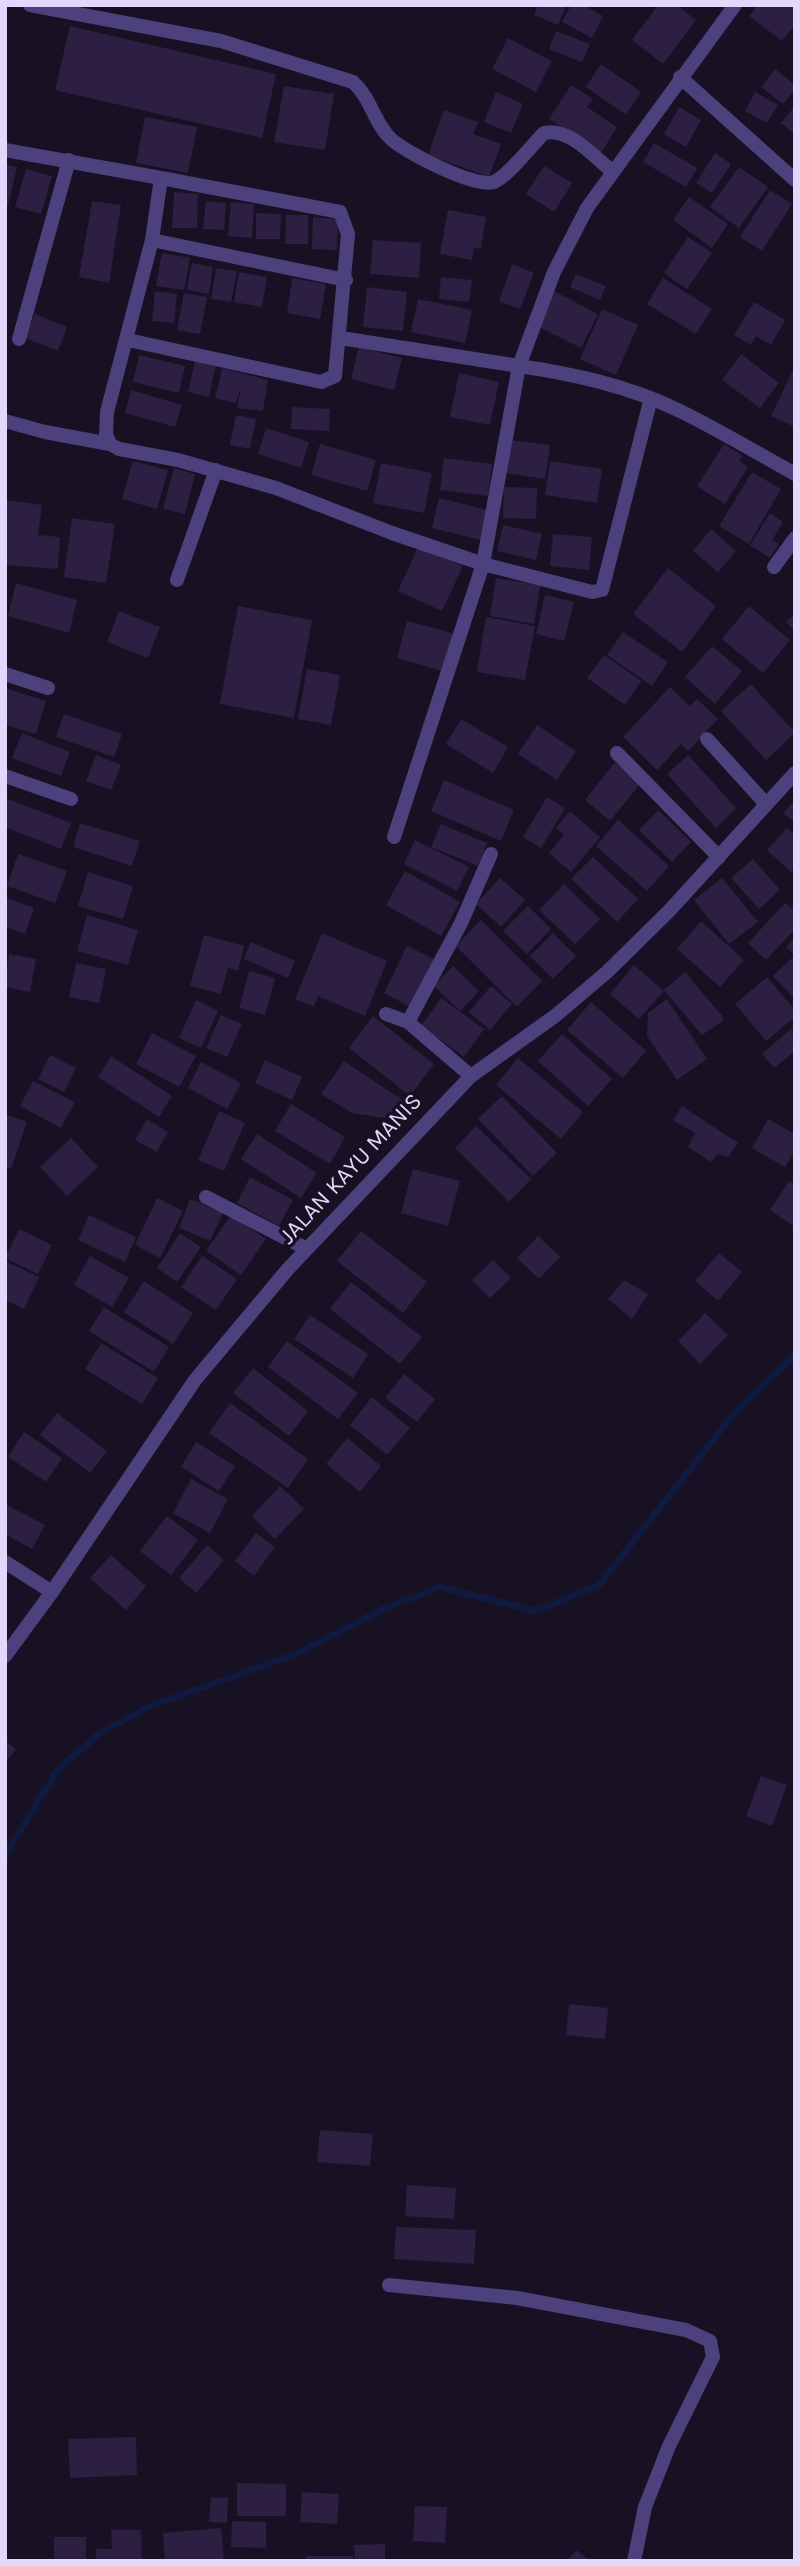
<!DOCTYPE html>
<style>
body{margin:0}
#map{position:relative;width:800px;height:2566px;overflow:hidden;background:#171123;font-family:Karla,sans-serif}
canvas{display:block}
.frame{position:absolute;inset:0;border:7px solid #e1d8fb;pointer-events:none}
</style>
<div id="map">
<canvas width="800" height="2566"></canvas>
<div class="frame"></div>
</div>
<script>
const c = document.querySelector('canvas').getContext('2d');
c.lineJoin = 'round';
function strokePath(path, color, width, dash) {
  c.strokeStyle = color;
  c.lineWidth = width;
  c.lineCap = dash ? 'butt' : 'round';
  c.setLineDash(dash || []);
  c.stroke(path);
}
function fill(path, color) {
  c.fillStyle = color;
  c.fill(path, 'evenodd');
}
function label(font, color, halo, rows, align = 'center') {
  c.font = font + ' Karla,sans-serif';
  c.lineWidth = 7;
  c.setLineDash([]);
  c.textBaseline = 'middle';
  c.strokeStyle = halo;
  c.fillStyle = color;
  for (const [text, x, y, turn = 0] of rows) {
    c.save();
    c.translate(x, y);
    c.rotate((+turn || 0) * Math.PI / 180);
    c.textAlign = isNaN(turn) ? turn : align;
    if (halo) c.strokeText(text, 0, 0);
    c.fillText(text, 0, 0);
    c.restore();
  }
}
strokePath(new Path2D(`
 M5 1856 58 1769 99 1734 148 1707 293 1655 383 1609 440 1587 536 1611 599 1585 735 1412 795 1355`), '#10193e', 7);
fill(new Path2D(`
 M538 5H566L558 25 534 15Z
 M571 5H583L603 16 592 38 562 22Z
 M658 5H676L696 20 663 64 632 40Z
 M758 5H795V24L782 41 749 16Z
 M70 26 276 74 262 138 55 90Z
 M556 31 590 44 582 62 549 49Z
 M508 38 552 61 536 92 492 69Z
 M601 64 641 92 626 115 586 87Z
 M775 69 795 85V90L783 104 761 87Z
 M571 85 593 99 587 107 617 127 601 153 549 119Z
 M284 86 334 94 325 150 274 142Z
 M496 92 523 104 511 133 484 122Z
 M755 92 778 105 767 123 745 111Z
 M795 106V134L781 123Z
 M679 107 701 120 686 147 664 134Z
 M444 110 478 122 473 134 501 144 489 177 428 155Z
 M145 117 197 127 188 173 136 163Z
 M654 143 697 168 686 187 643 162Z
 M715 153 731 164 712 193 696 183Z
 M5 165 17 167 8 206 5 205Z
 M544 166 572 183 554 212 526 194Z
 M739 167 768 187 739 228 710 207Z
 M26 169 52 176 41 214 15 207Z
 M770 190 792 204 762 251 740 237Z
 M174 192 198 194 197 228H172Z
 M689 197 728 224 712 248 673 220Z
 M92 201 121 205 109 283 79 277Z
 M206 201 226 203 224 230 203 229Z
 M231 202 254 204 252 238 228 236Z
 M448 210 486 217 481 249 474 248 472 260 440 254Z
 M256 213 281 214 280 239H256Z
 M286 215H308V244H285Z
 M313 217 338 219 337 250 312 249Z
 M688 237 712 253 687 289 664 273Z
 M373 240 421 243 419 278 370 274Z
 M162 253 190 258 184 290 156 286Z
 M192 263 213 267 209 294 187 290Z
 M512 264 534 273 520 309 499 301Z
 M216 268 237 271 231 302 211 299Z
 M239 272 267 277 262 307 234 302Z
 M576 274 606 286 600 300 570 287Z
 M441 277 472 280 469 302 439 299Z
 M292 278 326 284 320 319 287 313Z
 M663 278 712 309 696 334 647 304Z
 M367 287 407 292 403 331 363 327Z
 M155 291 177 294 174 323 152 321Z
 M554 291 598 314 581 348 537 326Z
 M184 293 207 297 200 334 177 330Z
 M418 299 472 310 465 343 411 332Z
 M754 302 785 320 771 345 756 336 751 345 734 335Z
 M602 309 638 325 616 375 580 359Z
 M35 314 67 327 58 351 25 338Z
 M359 347 402 358 394 390 351 379Z
 M741 354 779 383 760 408 722 380Z
 M139 355 185 366 179 393 133 382Z
 M195 361 216 366 209 397 188 392Z
 M795 366V427L771 416Z
 M222 368 268 380 263 411 237 408 241 386 236 403 215 398Z
 M459 373 499 382 490 425 450 417Z
 M131 390 182 405 175 427 125 413Z
 M292 407 330 409 329 431 291 429Z
 M236 415 256 419 250 449 230 445Z
 M266 428 309 442 301 468 258 454Z
 M511 440 550 445 545 479 506 473Z
 M320 444 376 460 367 491 311 475Z
 M724 444 743 456 739 461 748 467 725 504 697 486Z
 M444 458 492 464 488 496 440 490Z
 M133 461 168 470 157 509 122 499Z
 M550 461 602 469 597 503 545 495Z
 M381 463 432 473 424 513 373 503Z
 M174 468 195 474 185 514 163 509Z
 M752 472 781 489 749 544 719 526Z
 M504 487 537 488 536 519 503 518Z
 M439 498 488 510 481 540 432 528Z
 M5 500 42 505 38 535 60 537 58 569 5 565Z
 M770 513 783 522 772 540 779 544 770 558 750 545Z
 M72 518 115 524 106 583 64 577Z
 M503 525 542 534 536 560 497 551Z
 M711 529 736 551 718 572 693 551Z
 M553 534 592 537 589 570 550 566Z
 M419 545 463 566 442 611 398 591Z
 M668 568 716 606 682 652 633 614Z
 M496 578 540 585 534 624 490 616Z
 M16 583 77 600 69 633 8 616Z
 M545 595 574 602 564 641 536 634Z
 M238 606 312 620 294 718 220 704Z
 M749 606 790 640 763 673 722 639Z
 M119 611 160 627 148 658 107 642Z
 M795 614V631L786 622Z
 M486 617 535 626 525 680 477 672Z
 M407 621 456 634 446 672 397 658Z
 M623 632 668 662 652 686 607 655Z
 M712 646 742 671 715 704 685 677Z
 M604 655 641 681 625 705 587 678Z
 M307 669 340 675 331 725 298 719Z
 M751 684 795 733 766 760 721 711Z
 M670 687 690 706 697 699 718 719 688 751 681 744 657 770 623 737Z
 M5 688 46 701 36 734 5 725Z
 M64 714 122 734 114 757 56 737Z
 M461 719 508 747 493 773 446 744Z
 M537 725 576 751 557 780 518 754Z
 M22 733 70 752 61 776 12 758Z
 M96 755 121 765 111 790 86 781Z
 M688 755 736 808 716 828 667 774Z
 M615 762 641 783 610 821 585 800Z
 M444 780 514 810 501 841 431 811Z
 M547 797 565 808 541 848 523 837Z
 M5 798 71 823 61 849 5 827Z
 M795 800V822L783 813Z
 M658 810 691 842 672 862 639 830Z
 M570 811 600 837 571 872 549 853 564 835 556 828Z
 M618 820 669 866 647 891 596 846Z
 M80 823 140 841 132 866 73 847Z
 M441 824 487 843 478 866 431 847Z
 M787 828 795 835V867L791 872 767 850Z
 M415 840 469 867 457 891 404 864Z
 M18 854 67 871 55 903 7 886Z
 M593 857 638 899 617 922 571 879Z
 M753 859 780 890 759 909 731 878Z
 M405 871 460 902 441 936 386 905Z
 M88 872 133 886 123 919 78 906Z
 M500 878 525 900 501 927 476 904Z
 M722 878 758 922 729 944 694 900Z
 M564 884 600 919 575 944 539 910Z
 M5 897 34 908 25 934 5 927Z
 M785 903 795 912V929L766 960 748 943Z
 M528 906 551 929 527 954 503 931Z
 M87 915 138 930 128 965 77 951Z
 M481 920 542 981 517 1007 456 946Z
 M701 921 744 960 720 987 677 949Z
 M322 933 387 961 365 1016 318 996 314 1007 295 999Z
 M553 933 576 956 553 979 530 956Z
 M204 935 244 946 238 971 228 968 221 994 190 986Z
 M795 938V955L786 947Z
 M251 942 295 961 288 978 244 959Z
 M407 946 438 961 414 1009 384 993Z
 M9 954 36 959 30 992 5 987Z
 M792 958 795 961V999L773 976Z
 M76 963 106 969 99 1003 69 997Z
 M634 965 664 991 639 1019 610 994Z
 M453 966 479 991 460 1011 434 986Z
 M249 971 275 978 265 1015 239 1008Z
 M685 972 723 1017V1021L702 1035 664 990Z
 M767 977 795 1010V1017L766 1041 735 1004Z
 M491 986 512 1004 490 1030 469 1012Z
 M441 998 484 1029 464 1057 421 1026Z
 M667 999 707 1059 677 1080 647 1036 648 1013Z
 M196 1000 218 1011 201 1048 179 1038Z
 M591 1002 646 1051 623 1078 567 1030Z
 M221 1015 242 1024 227 1057 206 1048Z
 M373 1016 434 1064 410 1096 349 1048Z
 M792 1028 795 1051 774 1068 762 1054Z
 M152 1033 196 1056 179 1087 136 1064Z
 M562 1034 612 1079 588 1106 538 1061Z
 M50 1055 76 1068 64 1092 38 1079Z
 M111 1056 172 1096 159 1117 98 1077Z
 M518 1058 583 1112 561 1139 496 1085Z
 M265 1060 302 1077 292 1100 255 1083Z
 M344 1061 404 1101 384 1118 352 1113 321 1094Z
 M201 1062 241 1083 227 1109 188 1088Z
 M33 1081 75 1102 61 1128 20 1106Z
 M502 1096 557 1153 533 1176 478 1119Z
 M291 1104 345 1137 330 1164 275 1131Z
 M682 1106 738 1143 728 1157 718 1154 711 1162 688 1147 695 1133 673 1120Z
 M219 1111 245 1123 224 1171 198 1160Z
 M5 1114 27 1122 11 1169 5 1167Z
 M147 1119 168 1132 157 1152 135 1140Z
 M768 1119 795 1134V1150L785 1167 752 1148Z
 M476 1126 531 1179 509 1202 455 1148Z
 M257 1134 317 1173 301 1198 241 1159Z
 M71 1138 98 1167 67 1196 40 1167Z
 M413 1169 460 1181 448 1226 401 1213Z
 M250 1177 293 1200 279 1226 237 1203Z
 M789 1181 795 1185V1227L770 1210Z
 M157 1198 183 1211 160 1258 135 1245Z
 M190 1199 223 1213 210 1241 179 1228Z
 M89 1215 136 1237 125 1262 78 1240Z
 M231 1215 266 1239 241 1275 206 1251Z
 M19 1229 52 1245 38 1274 5 1258Z
 M361 1231 427 1282 403 1313 337 1261Z
 M180 1233 201 1247 177 1282 157 1268Z
 M538 1236 560 1257 539 1279 517 1258Z
 M719 1253 742 1272 718 1301 695 1281Z
 M90 1256 129 1278 112 1307 74 1285Z
 M202 1256 237 1279 216 1310 181 1287Z
 M493 1260 511 1278 490 1298 472 1280Z
 M5 1261 39 1277 24 1309 5 1300Z
 M624 1280 648 1294 632 1319 608 1299Z
 M144 1281 193 1313 173 1344 124 1312Z
 M351 1282 422 1337 400 1364 330 1309Z
 M104 1307 169 1347 154 1372 89 1331Z
 M705 1313 728 1335 700 1364 678 1341Z
 M310 1315 368 1354 353 1378 294 1339Z
 M287 1341 358 1393 338 1419 268 1367Z
 M101 1343 158 1378 142 1404 85 1369Z
 M253 1368 308 1411 289 1436 233 1393Z
 M404 1374 435 1399 417 1422 385 1398Z
 M372 1397 410 1428 387 1455 350 1425Z
 M230 1403 308 1459 288 1488 209 1433Z
 M57 1413 107 1451 90 1473 40 1435Z
 M24 1432 62 1458 46 1482 8 1457Z
 M347 1438 381 1466 360 1492 326 1464Z
 M196 1442 235 1466 219 1491 181 1467Z
 M191 1479 228 1499 210 1533 173 1513Z
 M280 1486 304 1509 275 1539 252 1516Z
 M5 1504 45 1525 32 1549 5 1534Z
 M167 1516 198 1540 171 1575 140 1551Z
 M256 1533 275 1547 254 1576 235 1561Z
 M207 1545 224 1560 196 1593 179 1578Z
 M111 1555 146 1586 126 1610 90 1578Z
 M5 1740 16 1750 5 1762Z
 M761 1776 787 1785 772 1826 746 1816Z
 M569 2004 608 2008 605 2039 566 2035Z
 M320 2130 373 2134 370 2166 317 2162Z
 M407 2185 456 2188 454 2219 405 2216Z
 M396 2227 476 2230 474 2264 394 2259Z
 M136 2437 137 2475 70 2478 68 2439Z
 M237 2483 286 2484V2516H237Z
 M302 2492 339 2494 337 2524 300 2522Z
 M211 2497 228 2498 227 2523 209 2522Z
 M415 2506 447 2507 445 2543 413 2541Z
 M232 2521 266 2522V2548L231 2547Z
 M221 2528 224 2561H165L163 2533Z
 M111 2530H141L142 2561H96V2549H112Z
 M54 2537H86V2561H54Z
 M385 2544V2561H355L354 2545Z
 M576 2550 590 2561H567Z
 M306 2556H353V2561H306Z`), '#2c1f42');
strokePath(new Path2D(`
 M30 5 221 41 353 82C371 98 374 123 391 139 405 152 476 189 494 182 508 176 532 145 544 133 569 127 593 156 612 171
 M735 5 587 208 554 272 519 366C574 374 629 386 680 411 719 430 757 453 795 474
 M680 77 795 180
 M5 150 161 178 152 240 107 412 106 434 110 444 119 449 178 460 276 488 392 533 483 564 519 366 341 338
 M152 240 346 280
 M19 339 69 160
 M128 340 321 382 335 376 348 234 340 212 161 178
 M5 421 45 432 110 444
 M774 567 795 538
 M177 580 216 470
 M5 674 48 688
 M707 739 766 804
 M617 753 719 857
 M5 776 71 799
 M394 837 483 564 592 592 602 590 651 398
 M386 1014 408 1022 471 1076
 M408 1022 461 923 491 854
 M206 1197 307 1249
 M5 1562 52 1592
 M5 1656 52 1592 195 1380 288 1269 471 1076 555 1016 607 972 669 911 795 773
 M389 2285 517 2298 686 2330 710 2341 713 2357 669 2446 645 2507 634 2561`), '#4d417d', 14);
label('23px', '#e1d8fb', '#171123', [
 ["JALAN KAYU MANIS",351,1169,-47]
]);
</script>
